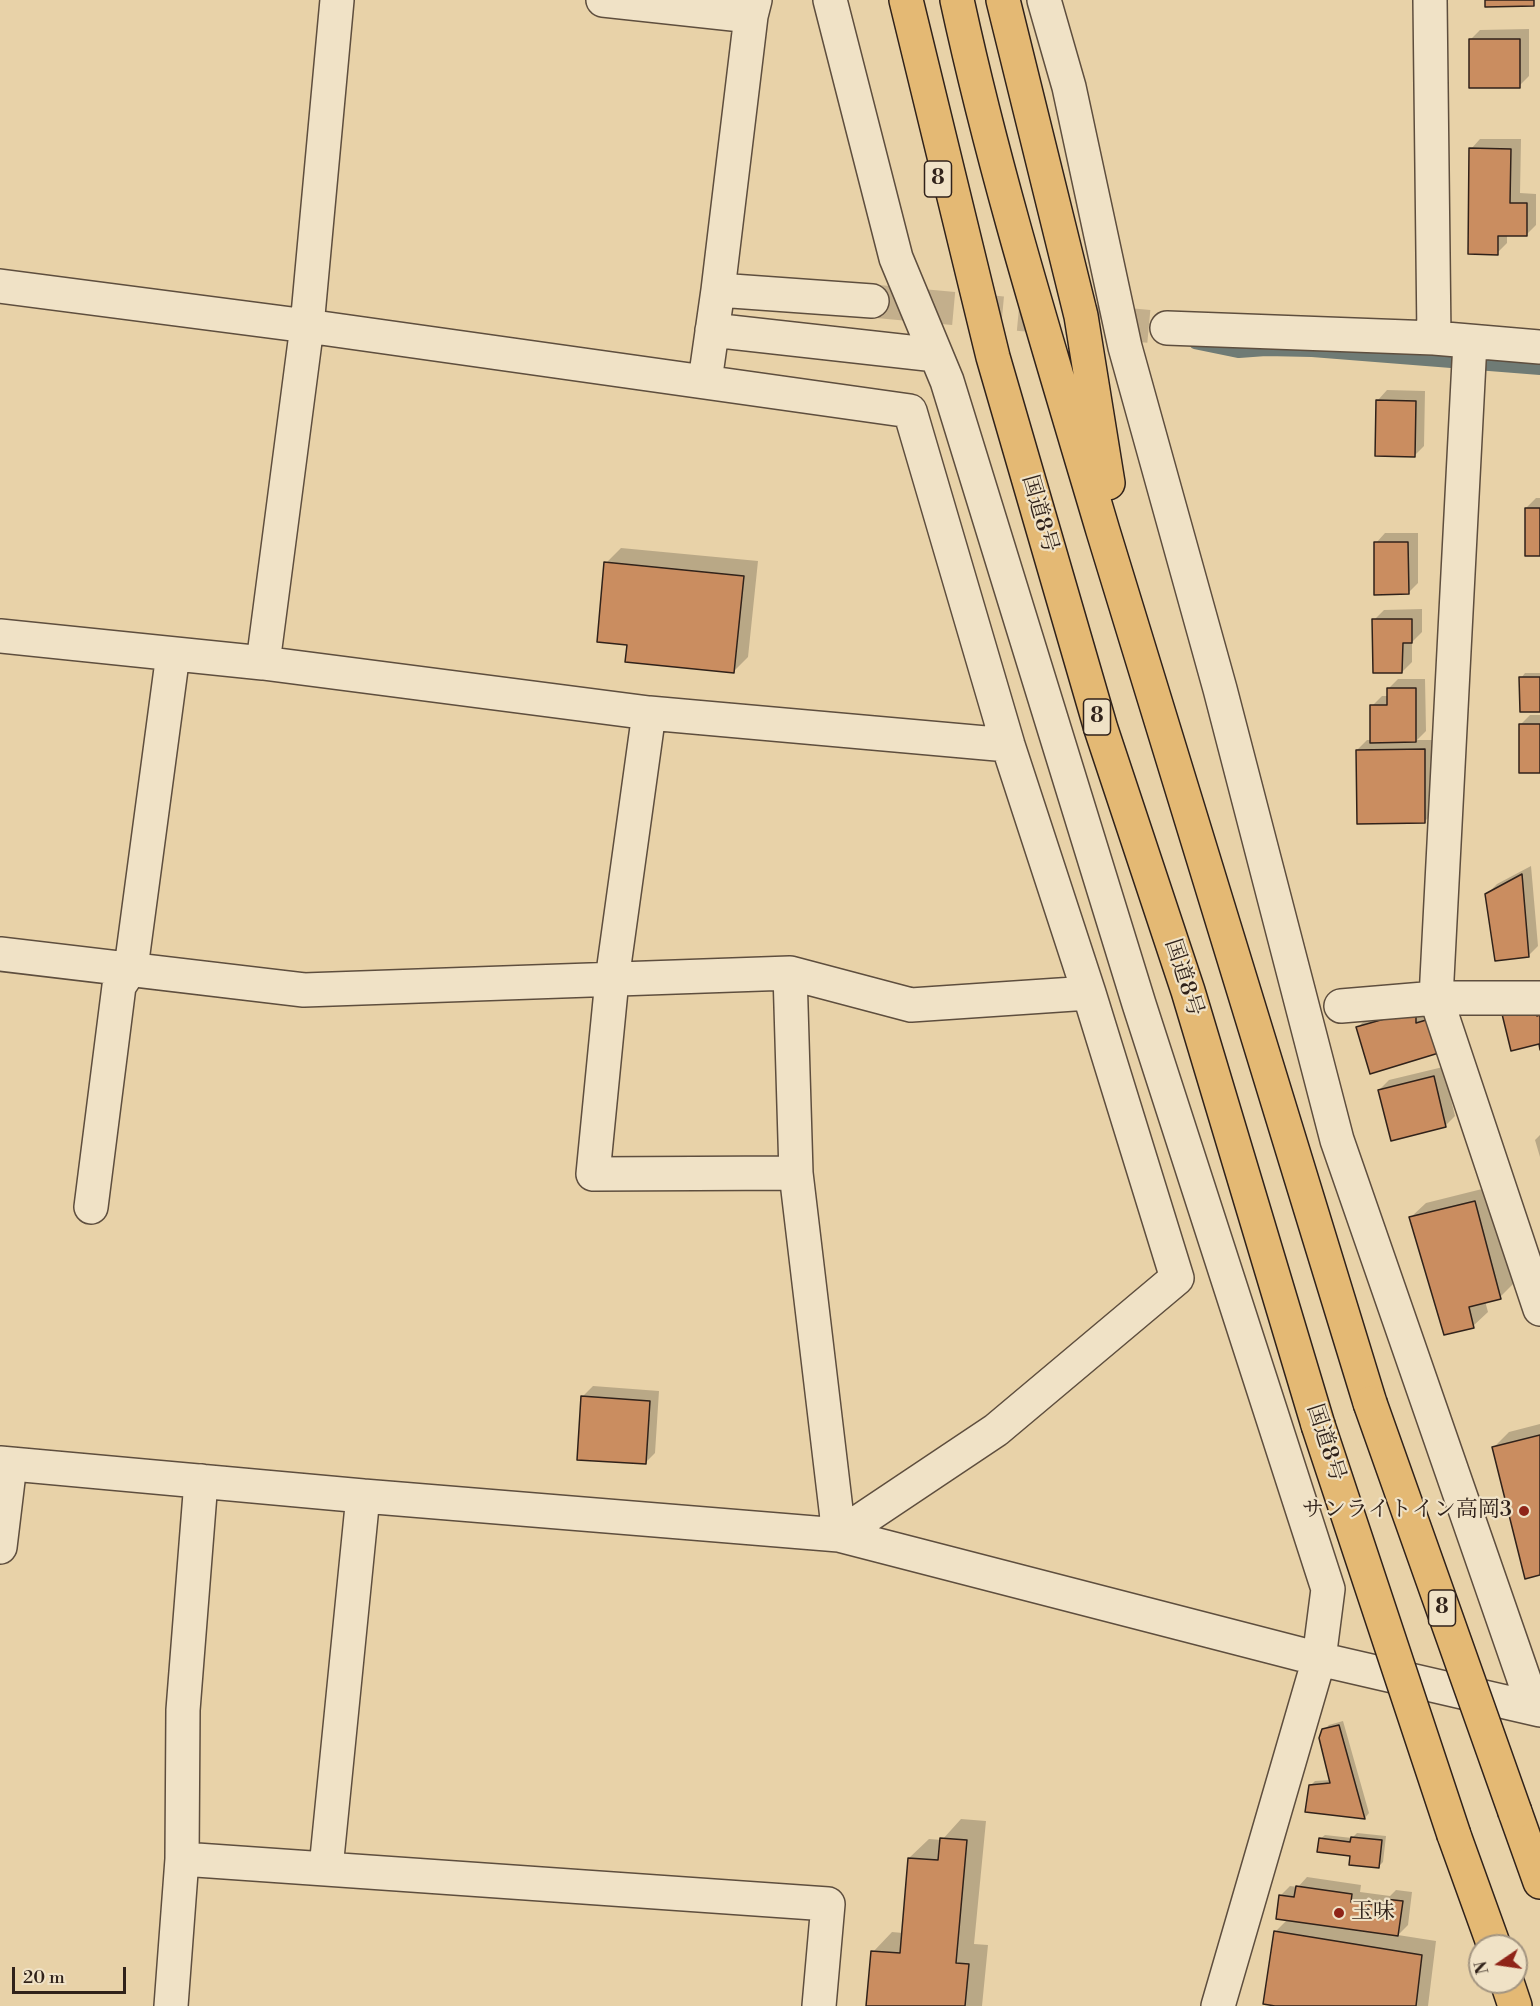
<!DOCTYPE html>
<meta charset="utf-8">
<style>
body{margin:0}
#map{position:relative;width:1540px;height:2006px;overflow:hidden;background:#e8d2a8;font-family:"Libre Bodoni",serif}
canvas{display:block}
.north{position:absolute;left:1468px;top:1934px;width:60px;height:60px;box-sizing:border-box;background:#f0e2c6;border:2px solid #a39581;border-radius:50%;rotate:257deg;font-size:16px;font-weight:700;line-height:24px;text-align:center;color:#30221a}
.north::after{content:'';display:block;margin:auto;width:21px;height:27px;background:#8f2418;clip-path:polygon(50% 0,100% 100%,50% 72%,0 100%)}
.scale{position:absolute;left:12px;top:1967px;width:114px;height:27px;box-sizing:border-box;border:3px solid #30221a;border-top:0;padding-left:8px;font-size:18px;line-height:21px;white-space:nowrap;color:#30221a;-webkit-text-stroke:4px #f0e2c6;paint-order:stroke}
</style>
<div id="map">
<canvas width="1540" height="2006"></canvas>
<div class="north">N</div>
<div class="scale">20 m</div>
</div>
<script>
const c = document.querySelector('canvas').getContext('2d');
c.lineJoin = 'round';
function fill(path, color) {
  c.fillStyle = color;
  c.fill(path, 'evenodd');
}
function strokePath(path, color, width, dash) {
  c.strokeStyle = color;
  c.lineWidth = width;
  c.lineCap = dash ? 'butt' : 'round';
  c.setLineDash(dash || []);
  c.stroke(path);
}
function label(font, color, halo, rows, align = 'center') {
  c.font = font + ' "Libre Bodoni","Noto Serif JP",serif';
  c.lineWidth = 4.5;
  c.setLineDash([]);
  c.textBaseline = 'middle';
  c.strokeStyle = halo;
  c.fillStyle = color;
  for (const [text, x, y, turn = 0] of rows) {
    c.save();
    c.translate(x, y);
    c.rotate((+turn || 0) * Math.PI / 180);
    c.textAlign = isNaN(turn) ? turn : align;
    if (halo) c.strokeText(text, 0, 0);
    c.fillText(text, 0, 0);
    c.restore();
  }
}
fill(new Path2D(`
 M1529 29V76L1519 86 1470 40 1480 30Z
 M1480 139H1521L1520 193 1536 194V225L1526 235H1507V243L1497 253 1471 149Z
 M1387 390 1425 391 1424 446 1414 456 1378 400Z
 M1536 498H1540V555L1526 508Z
 M1385 533H1418V583L1408 593 1376 543Z
 M621 548 758 561 748 657 733 672 629 644 606 563Z
 M1422 609V632L1412 642V662L1402 672 1374 620 1384 610Z
 M1525 673H1540V710L1521 678Z
 M1398 679H1425L1426 731 1417 740H1434V812L1425 821 1357 750 1367 740H1371L1372 706 1382 696H1388V689Z
 M1530 715H1540V771L1520 725Z
 M1531 866 1538 946 1528 956 1487 894 1497 884Z
 M1425 1001 1452 1041 1357 1028 1367 1018Z
 M1443 1067 1455 1116 1445 1126 1379 1090 1389 1080Z
 M1540 1135V1157L1535 1140Z
 M1490 1187 1515 1282 1500 1297 1485 1301 1488 1312 1473 1326 1411 1217 1426 1203Z
 M593 1386 659 1391 655 1453 645 1463 583 1396Z
 M1540 1424V1574L1494 1447 1509 1432Z
 M1343 1721 1369 1813 1365 1818 1307 1811 1310 1786 1315 1781 1331 1780 1324 1730 1329 1725Z
 M961 1819 986 1821 974 1944 988 1945 982 2006H868L873 1952 892 1932 903 1933 909 1858 929 1839 942 1840Z
 M1357 1833 1386 1836 1383 1862 1378 1867 1320 1839 1325 1835 1352 1838Z
 M1307 1877 1361 1885 1360 1892 1390 1896 1396 1890 1412 1892 1408 1925 1398 1935 1436 1941 1428 2006H1287L1275 1932 1288 1919 1280 1896 1290 1886 1298 1887Z`), '#0003');
strokePath(new Path2D(`
 M1195 343 1239 352 1266 350 1312 351 1540 369`), '#6f7b75', 12);
const building = new Path2D(`
 M1485 0H1534V6L1485 7Z
 M1469 39H1520V88H1469Z
 M1469 148 1511 149 1510 203H1527V236H1498V255L1468 254Z
 M1376 400 1416 401 1415 457 1375 456Z
 M1525 508H1540V556H1525Z
 M1374 542H1408L1409 594 1374 595Z
 M604 562 744 576 734 673 625 662 627 645 597 642Z
 M1372 619H1412V643H1403L1402 673H1373Z
 M1519 677H1540V712H1520Z
 M1387 688H1416V742L1370 743V705H1387Z
 M1519 724H1540V773H1519Z
 M1425 749V823L1357 824 1356 750Z
 M1522 874 1529 957 1495 961 1485 894Z
 M1535 1006 1537 1016 1540 1015V1050L1539 1044 1511 1051 1502 1014Z
 M1416 1010V1023L1433 1018 1442 1052 1370 1074 1356 1027Z
 M1434 1076 1446 1127 1391 1141 1378 1090Z
 M1475 1201 1501 1299 1469 1307 1474 1328 1444 1335 1409 1217Z
 M581 1396 650 1401 646 1464 577 1460Z
 M1540 1435V1575L1525 1579 1492 1447Z
 M1339 1725 1365 1819 1305 1812 1309 1785 1330 1783 1319 1738 1322 1729Z
 M1351 1837 1382 1840 1379 1868 1349 1865 1350 1856 1317 1852 1319 1838 1350 1842Z
 M940 1838 967 1840 956 1963 969 1964 965 2006H866L871 1951 900 1953 908 1858 938 1860Z
 M1296 1886 1352 1894 1351 1902 1384 1906 1385 1899 1403 1901 1398 1936 1276 1919 1279 1895 1294 1897Z
 M1274 1931 1422 1955 1416 2006H1275L1263 2004Z`);
fill(building, '#ca8d60');
strokePath(building, '#30221a', 1.5);
strokePath(new Path2D(`
 M872 301 1167 328`), '#c3af8c', 33, [33, 16]);
const minor = new Path2D(`
 M603 0 751 16
 M830 0 896 258 947 381 1139 1004 1328 1589 1319 1659 1218 2006
 M1044 0 1069 87 1125 347 1220 689 1337 1140 1534 1708
 M1430 0 1434 338
 M0 286 307 326 910 411 1008 745 1089 993 1177 1278 996 1430 839 1535
 M718 290 872 301
 M1167 328 1434 338 1540 347
 M712 330 936 355
 M1470 342 1436 998 1540 1309
 M705 381 718 290 751 16 755 0
 M0 636 263 663 649 713 1008 745
 M263 663 307 326 337 0
 M649 713 612 980 593 1174 796 1173
 M0 954 304 990 790 973 911 1005 1089 993
 M790 973 796 1173 839 1535
 M1341 1006 1436 998H1540
 M91 1207 119 986 131 968 173 654
 M0 1463 363 1496 839 1535 1319 1659 1540 1710
 M0 1547 10 1464
 M182 1859 828 1904 819 2006
 M326 1868 363 1496
 M171 2006 182 1859 183 1710 201 1481`);
const highway = new Path2D(`
 M906 0 993 357 1101 729 1188 991 1318 1425
 M957 0C996 180 1051 355 1103 531 1190 823 1281 1113 1370 1403
 M1003 0 1081 316 1108 483
 M1515 1812 1540 1882
 M1454 1835 1494 1946
 M1507 1982 1515 2006`);
strokePath(minor, '#5e4e3e', 36);
strokePath(highway, '#30221a', 36);
strokePath(minor, '#f0e2c6', 33);
strokePath(highway, '#e4b974', 33);
const highwayBridge = new Path2D(`
 M1370 1403 1515 1812
 M1318 1425 1454 1835`);
strokePath(highwayBridge, '#30221a', 36, []);
strokePath(highwayBridge, '#e4b974', 33);
for (const [x, y, r, color] of [
 [1524,1511,6,"#8f2418"],
 [1339,1913,6,"#8f2418"]
]) {
  const dot = new Path2D();
  dot.arc(x, y, r, 0, 2 * Math.PI);
  c.fillStyle = color;
  c.fill(dot);
  strokePath(dot, '#f0e2c6', 2);
}
for (const [x, y, w] of [
 [938,179,27],
 [1097,717,27],
 [1442,1608,27]
]) {
  const box = new Path2D();
  box.roundRect(x - w / 2, y - 18, w, 36, 4.5);
  c.fillStyle = '#f0e2c6';
  c.fill(box);
  strokePath(box, '#30221a', 1.5);
}
label('bold 21px', '#30221a', null, [
 ["8",938,179],
 ["8",1097,717],
 ["8",1442,1608]
]);
label('22px', '#30221a', '#f0e2c6', [
 ["国道8号",1039,514,74],
 ["国道8号",1183,978,72],
 ["国道8号",1325,1443,72]
]);
label('22px', '#30221a', '#f0e2c6', [
 ["サンライトイン高岡3",1512,1511],
 ["玉味",1351,1913,"left"]
], 'right');
</script>
